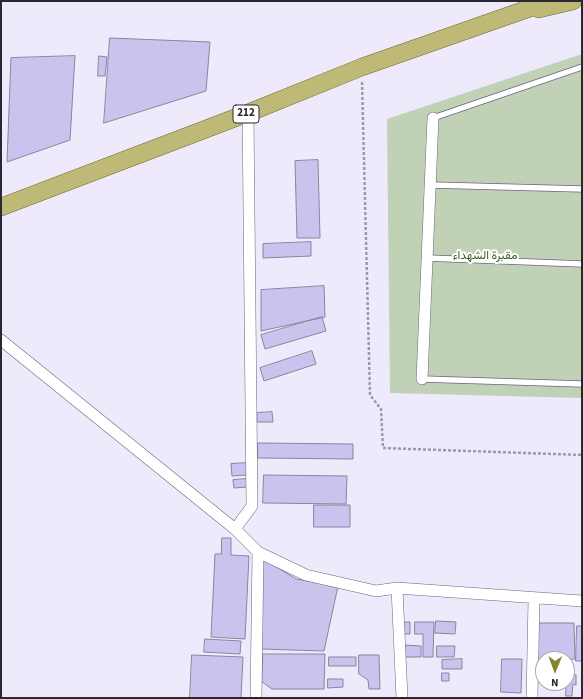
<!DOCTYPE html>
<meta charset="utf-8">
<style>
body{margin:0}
#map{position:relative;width:583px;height:699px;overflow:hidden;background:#eeeafb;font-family:"Source Sans 3",sans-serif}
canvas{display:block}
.frame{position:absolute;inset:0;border:2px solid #2a2732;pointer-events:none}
.north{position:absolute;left:535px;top:651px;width:40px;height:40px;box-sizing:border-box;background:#fff;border:1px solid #aaa9ad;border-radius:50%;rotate:181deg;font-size:11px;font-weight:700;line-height:16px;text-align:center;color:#2a2732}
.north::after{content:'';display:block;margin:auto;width:14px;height:18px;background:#86842d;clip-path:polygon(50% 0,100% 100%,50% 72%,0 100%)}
</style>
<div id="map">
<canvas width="583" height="699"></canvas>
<div class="frame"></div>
<div class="north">N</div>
</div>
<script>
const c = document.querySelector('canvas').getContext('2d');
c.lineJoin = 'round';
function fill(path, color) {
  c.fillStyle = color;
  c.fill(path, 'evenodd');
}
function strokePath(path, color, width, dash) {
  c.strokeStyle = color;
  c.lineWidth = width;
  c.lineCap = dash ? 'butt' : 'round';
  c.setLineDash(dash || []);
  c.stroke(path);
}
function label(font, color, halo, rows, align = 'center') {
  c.font = font + ' "Source Sans 3",Vazirmatn,sans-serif';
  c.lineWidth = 4;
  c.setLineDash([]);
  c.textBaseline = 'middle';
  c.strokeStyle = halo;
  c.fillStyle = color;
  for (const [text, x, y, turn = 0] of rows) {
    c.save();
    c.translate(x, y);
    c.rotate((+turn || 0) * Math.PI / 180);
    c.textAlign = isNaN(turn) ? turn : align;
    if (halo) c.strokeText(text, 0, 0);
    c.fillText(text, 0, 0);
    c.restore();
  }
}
fill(new Path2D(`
 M582 54V398L390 393 387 119Z`), '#c0d1b6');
const building = new Path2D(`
 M110 38 210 42 206 91 104 123Z
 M75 56 70 140 7 162 11 58Z
 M99 56 107 57 105 76H98Z
 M318 160 320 238H297L295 161Z
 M311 242V256L263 258V244Z
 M324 286 325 317 261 331V290Z
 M322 317 326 331 265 349 261 335Z
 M312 351 316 364 264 381 260 368Z
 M272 412 273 422H257V413Z
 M258 443 353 444V459L258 458Z
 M247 463V475L232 476 231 464Z
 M264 475 347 476 346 504 263 503Z
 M247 479V487L234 488 233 480Z
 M314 505H350V527H314Z
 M222 538H231V555L249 556 245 639 211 637 215 554H221Z
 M262 558 296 579 338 586 324 651 261 649Z
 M436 621 456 622 455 634 435 633Z
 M402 622H410V634H402Z
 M415 622H434L433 657H423V634H415Z
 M538 623H574L575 659 538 660Z
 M577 626H582V661H576Z
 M205 639 241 641 240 654 204 652Z
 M404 645 421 646V657H403Z
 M437 646H455L454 657H437Z
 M263 654H325L324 689H272L262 682Z
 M192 655 243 657 241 698H190Z
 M359 655H379L380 689H369L368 680 359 674Z
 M329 657H356V666H329Z
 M462 659V669H442V660Z
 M502 659H522L521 693 501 692Z
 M442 673H449V681H442Z
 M567 675H576V685L573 684 572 696H566Z
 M328 679H343V687L328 688Z`);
fill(building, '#ccc2ee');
strokePath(building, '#8a849e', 1);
const service = new Path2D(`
 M433 118 582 67
 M431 185 582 189
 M427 258 582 264
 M422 379 582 384`);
const minor = new Path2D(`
 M1 340 235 529 258 552 306 575 376 591 397 588 582 601
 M422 379 433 118
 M235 529 252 506 248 113
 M397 588 402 698
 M256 698 258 552
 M532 698 534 599`);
const primary = new Path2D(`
 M539 9 573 1
 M1 207 248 113 362 67 550 1`);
strokePath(service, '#6a647d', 7);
strokePath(minor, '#6a647d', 12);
strokePath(primary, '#706825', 18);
strokePath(new Path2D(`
 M362 82 370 395 381 409 383 448 582 455`), '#9d99a8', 2.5, [3, 2]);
strokePath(service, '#fff', 5.5);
strokePath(minor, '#fff', 11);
strokePath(primary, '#bfb978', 17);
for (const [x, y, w] of [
 [246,114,26]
]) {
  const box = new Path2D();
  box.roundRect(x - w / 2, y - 9, w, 18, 3);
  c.fillStyle = '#fff';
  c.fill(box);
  strokePath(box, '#2a2732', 1);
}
label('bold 11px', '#2a2732', null, [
 ["212",246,114]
]);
label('12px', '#3b5c24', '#fff', [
 ["مقبرة الشهداء",485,256]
]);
</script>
